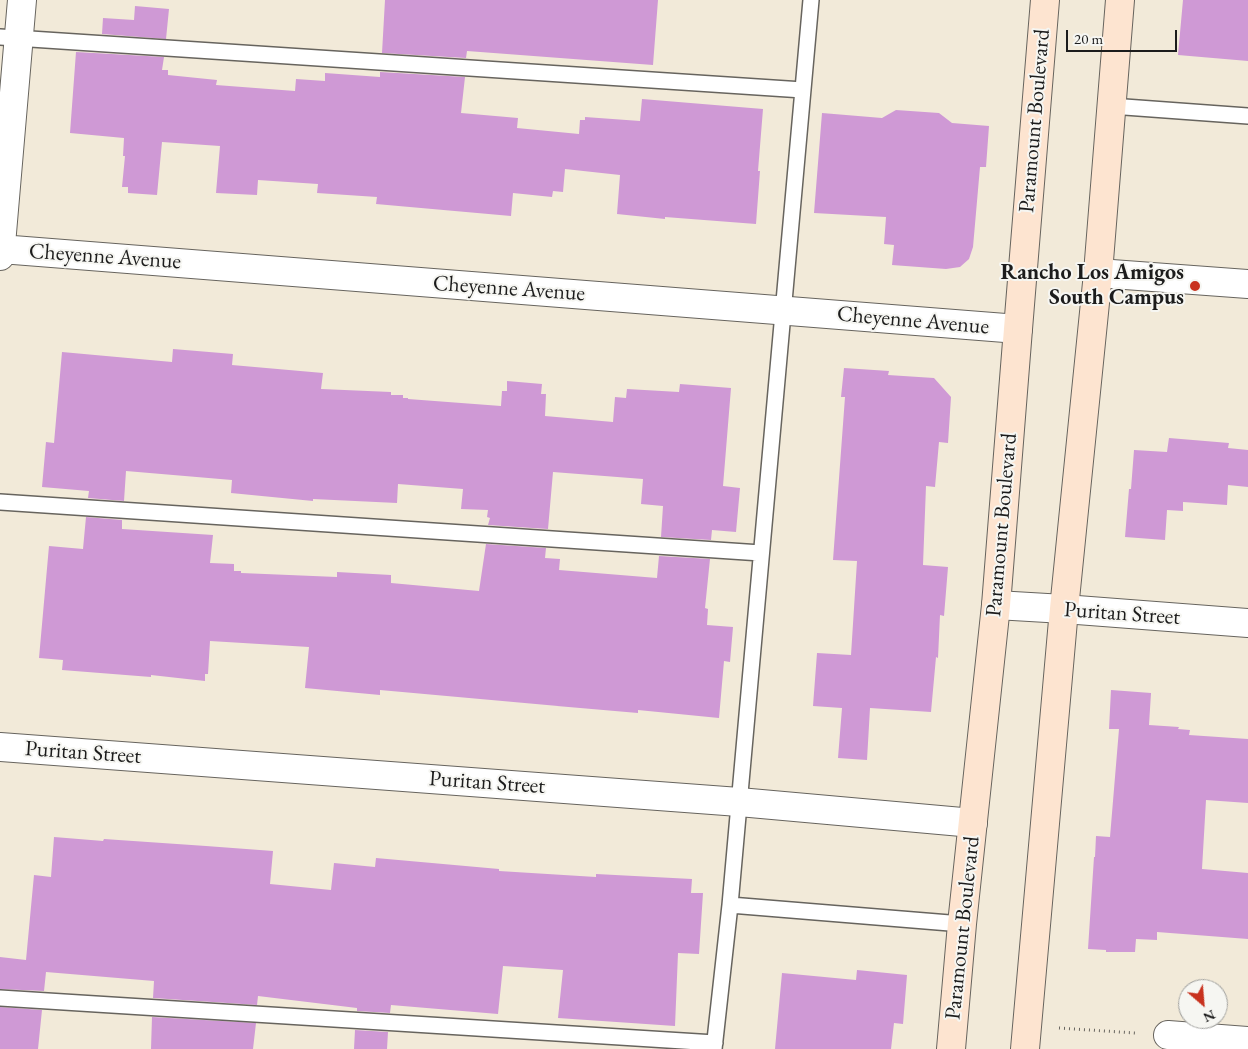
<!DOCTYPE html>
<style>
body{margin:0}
#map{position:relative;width:1248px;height:1049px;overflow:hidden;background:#f2ead9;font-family:"EB Garamond",serif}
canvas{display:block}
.north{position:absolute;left:1178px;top:979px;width:50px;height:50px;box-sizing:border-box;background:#f6f6f2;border:1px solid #9f9f9c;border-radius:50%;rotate:153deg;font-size:14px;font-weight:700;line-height:20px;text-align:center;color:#1c1c1c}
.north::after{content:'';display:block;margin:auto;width:18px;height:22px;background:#c8321e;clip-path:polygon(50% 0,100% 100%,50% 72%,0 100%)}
.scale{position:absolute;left:1066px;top:30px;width:111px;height:22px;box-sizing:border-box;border:2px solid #1c1c1c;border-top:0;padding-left:6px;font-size:15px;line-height:18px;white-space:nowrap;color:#1c1c1c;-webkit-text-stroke:4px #f6f6f2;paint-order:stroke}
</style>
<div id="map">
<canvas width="1248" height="1049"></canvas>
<div class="north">N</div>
<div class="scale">20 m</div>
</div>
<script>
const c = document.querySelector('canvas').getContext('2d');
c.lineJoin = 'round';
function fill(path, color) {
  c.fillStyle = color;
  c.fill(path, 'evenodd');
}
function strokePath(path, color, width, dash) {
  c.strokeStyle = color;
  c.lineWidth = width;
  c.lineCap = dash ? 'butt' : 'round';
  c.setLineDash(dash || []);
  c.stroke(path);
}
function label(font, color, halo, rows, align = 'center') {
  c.font = font + ' "EB Garamond",serif';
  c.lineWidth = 4;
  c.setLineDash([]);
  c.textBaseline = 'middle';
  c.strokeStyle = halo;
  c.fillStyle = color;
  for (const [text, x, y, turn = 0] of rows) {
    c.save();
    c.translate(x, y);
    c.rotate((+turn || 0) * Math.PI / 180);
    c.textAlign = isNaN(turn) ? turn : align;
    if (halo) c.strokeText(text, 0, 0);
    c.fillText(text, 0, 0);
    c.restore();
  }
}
fill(new Path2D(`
 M385 0H658L653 65 467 51 466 58 382 53Z
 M1183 0H1248V61L1178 55Z
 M135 6 169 9 166 39 102 34 103 18 134 20Z
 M76 52 164 57 162 70H168V75L217 80 216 85 295 91 296 79 325 81V73L380 77V72L465 77 461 113 518 118 517 128 579 134 580 120H585V117L640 121 642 99 763 109 758 171H760L756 224 665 217V219L617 214 620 175 565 169 563 192 553 191 552 197 513 193 511 216 376 204 377 197 317 193 318 184 258 180 257 195 216 193 220 146 162 142 157 195 128 193V187H122L125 156H123L124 138 70 133Z
 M896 110 939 113 952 123 989 126 986 167H980L973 247 969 259 960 267 946 269 892 265 894 245 884 244 886 217 814 213 822 113 882 118Z
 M173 349 233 354 232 365 323 373 321 389 391 392V395H403V398H408V399L501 406 502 391H507V381L542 384 541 394H546L545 416 613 422 615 397 626 398 627 389 679 392 680 384 731 388 723 486 740 488 736 532 712 530 711 540 661 537 663 506 641 504 643 479 553 472 548 529 488 525 490 518 487 517 488 510 461 509 463 489 398 484 397 503 313 499V501L231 493 232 480 126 471 124 501 88 498 89 491 42 487 46 442 54 443 62 352 172 362Z
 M844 368 889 371 888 375 934 378 951 397 948 443 939 442 935 487 926 486 923 565 948 567 944 616 940 615 938 658 936 657 931 712 870 708 867 760 838 758 842 708 813 706 817 653 851 655 857 561 833 560 845 397H841Z
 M1169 438 1229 443 1228 448 1248 450V487L1228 485 1227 505 1183 502V511L1167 510 1165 540 1125 537 1129 489H1131L1134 450 1167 452Z
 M86 517 122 520V529L213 535 210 563 234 564V571H241V573L337 577V572L391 575V583L479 591 486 544 546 548 545 558 560 559 559 570 657 578 659 556 710 559 705 608 708 609 707 625 733 627 730 662 724 661 719 718 638 710V713L557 706H558L380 690V695L305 688 309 647 210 641 208 674H205V681L151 675V677L62 670 63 660 39 658 49 546 83 549Z
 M1111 690 1151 693 1149 725 1179 727 1178 729 1190 730 1189 735 1248 739V803L1206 800 1202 869 1248 873V939L1157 932V940L1136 939 1135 952H1106V950L1088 949 1094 857H1095L1096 836 1110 837 1119 729H1109Z
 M54 837 103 841 104 839 206 846 273 851 270 884 331 890 334 863 375 867 376 858 499 869V871L596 877V874L692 879 691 893H703L699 954 678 953 675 1026 558 1018 563 970 503 966 498 1014 391 1005 390 1013 357 1011V1008L258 996 257 1005 153 998 154 981 46 972 44 991 0 989V957L26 960 34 875 51 877Z
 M857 970 907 975 903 1024 894 1023 891 1049H775L782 973 856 980Z
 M0 1007 42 1010 38 1049H0Z
 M152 1017 256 1023 253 1049H151Z
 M355 1030 388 1032 387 1049H354Z`), '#cf99d5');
const service = new Path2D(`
 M0 37 803 90
 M1111 106 1248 116
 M0 502 761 553
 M730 905 962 924
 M0 998 715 1043
 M714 1049 730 905 811 0`);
const minor = new Path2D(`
 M0 249 1018 329
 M0 256 22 0
 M1098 273 1248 284
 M996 605 1064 609 1248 623
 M0 747 739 802 973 823
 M1168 1035 1248 1041`);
const secondary = new Path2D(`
 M951 1049 962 924 996 605 1018 329 1045 0
 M1025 1049 1064 609 1098 273 1120 0`);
strokePath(service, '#67645e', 18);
strokePath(minor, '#67645e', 30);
strokePath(secondary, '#67645e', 30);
strokePath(new Path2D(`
 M1059 1028 1135 1033`), '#67645e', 3, [1, 4]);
strokePath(service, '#fff', 15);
strokePath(minor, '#fff', 28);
strokePath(secondary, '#fde4d0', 28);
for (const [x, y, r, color] of [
 [1195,286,6,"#c8321e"]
]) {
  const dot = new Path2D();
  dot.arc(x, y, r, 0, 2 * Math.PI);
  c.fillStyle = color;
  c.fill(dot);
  strokePath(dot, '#f6f6f2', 2);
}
label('22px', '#1c1c1c', '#f6f6f2', [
 ["Paramount Boulevard",1035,121,-85],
 ["Cheyenne Avenue",105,257,4],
 ["Cheyenne Avenue",509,289,4],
 ["Cheyenne Avenue",913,321,5],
 ["Paramount Boulevard",1002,525,-85],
 ["Puritan Street",1122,614,4],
 ["Puritan Street",83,753,4],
 ["Puritan Street",487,783,4],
 ["Paramount Boulevard",963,928,-84]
]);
label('bold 22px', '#1c1c1c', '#f6f6f2', [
 ["Rancho Los Amigos",1184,273],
 ["South Campus",1184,298]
], 'right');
</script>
